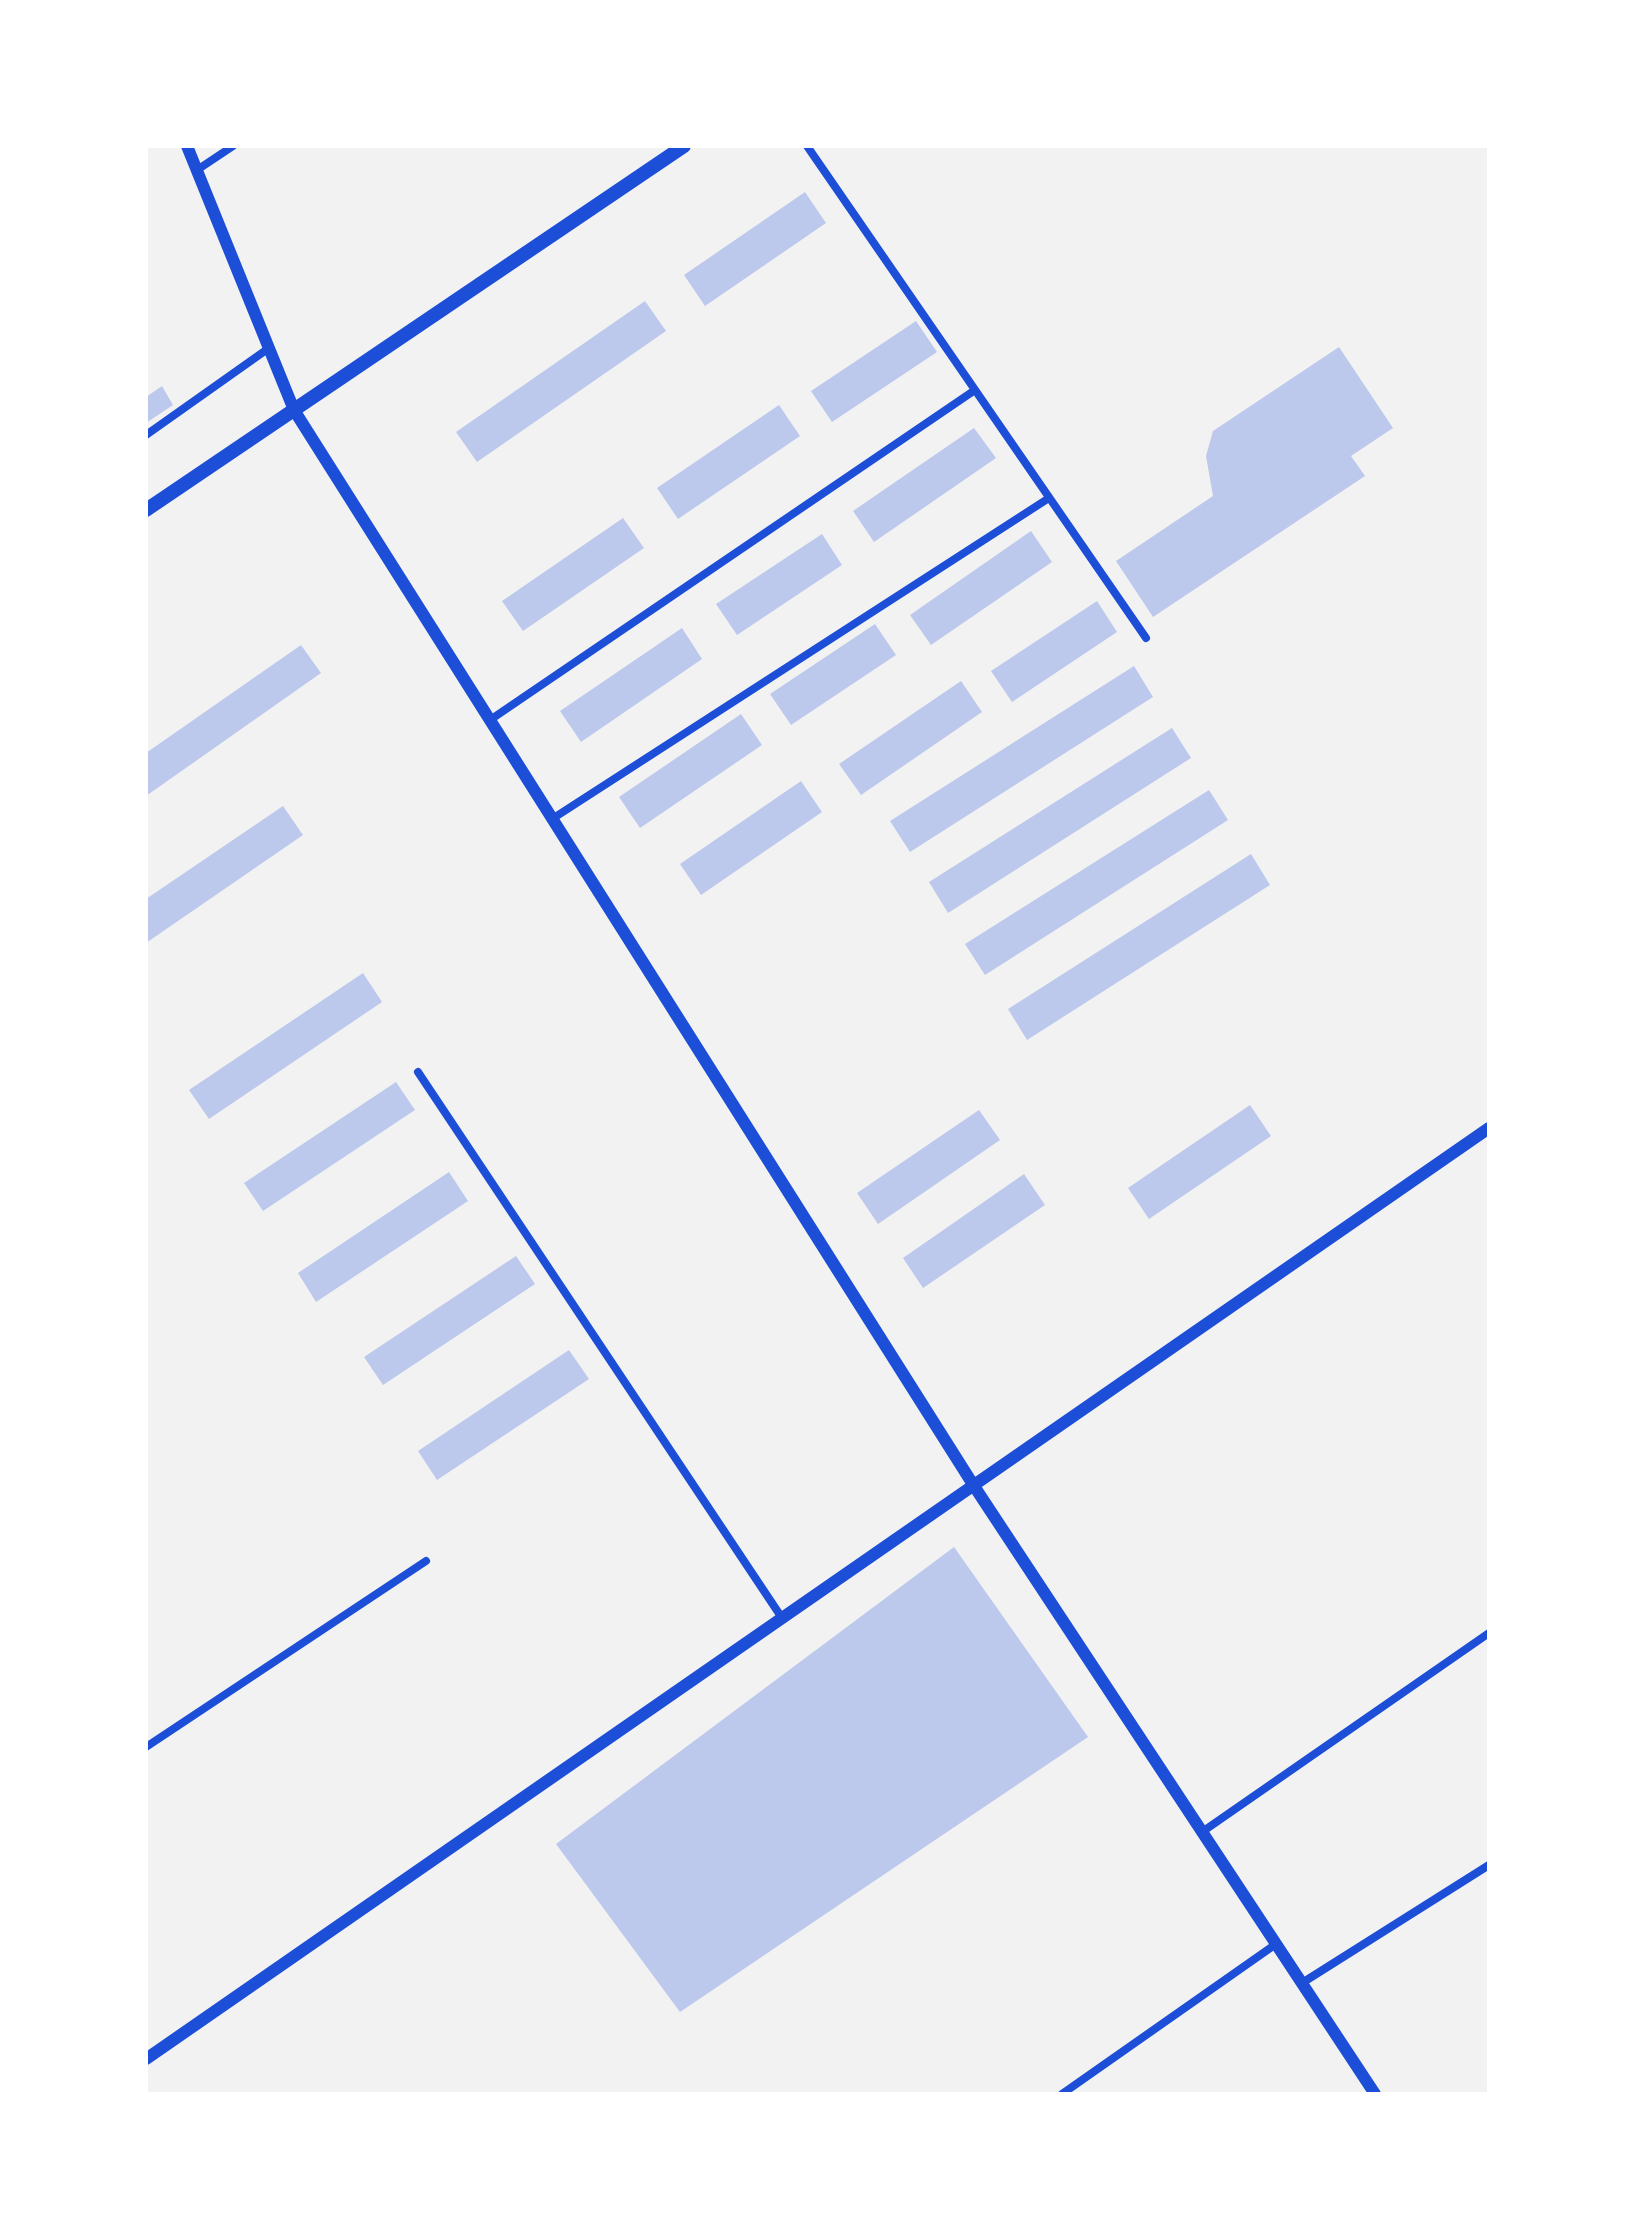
<!DOCTYPE html>
<style>
body{margin:0}
#map{position:relative;width:1635px;height:2240px;overflow:hidden;background:#f2f2f2;font-family:"Roboto Condensed",sans-serif}
canvas{display:block}
.frame{position:absolute;inset:0;border:148px solid #fff;pointer-events:none}
</style>
<div id="map">
<canvas width="1635" height="2240"></canvas>
<div class="frame"></div>
</div>
<script>
const c = document.querySelector('canvas').getContext('2d');
c.lineJoin = 'round';
function fill(path, color) {
  c.fillStyle = color;
  c.fill(path, 'evenodd');
}
function strokePath(path, color, width, dash) {
  c.strokeStyle = color;
  c.lineWidth = width;
  c.lineCap = dash ? 'butt' : 'round';
  c.setLineDash(dash || []);
  c.stroke(path);
}
fill(new Path2D(`
 M805 192 826 223 705 306 684 275Z
 M645 301 666 331 477 462 456 432Z
 M916 321 937 352 832 422 811 391Z
 M1339 347 1393 428 1351 456 1365 476 1153 617 1116 561 1213 496 1206 456 1213 431Z
 M162 386 173 405 146 423V397Z
 M779 405 800 436 678 519 657 488Z
 M974 428 996 458 874 542 853 511Z
 M623 518 644 548 523 631 502 601Z
 M1031 531 1052 562 931 645 910 615Z
 M822 534 842 565 737 635 716 604Z
 M1097 601 1117 632 1012 702 991 671Z
 M875 624 896 655 791 725 770 694Z
 M682 628 702 659 581 742 560 711Z
 M301 645 321 673 146 796V753Z
 M1134 666 1153 697 910 852 890 821Z
 M961 681 982 712 861 795 839 764Z
 M741 714 762 745 640 828 619 797Z
 M1172 728 1191 758 948 913 929 882Z
 M801 781 822 812 701 895 680 864Z
 M1209 790 1228 820 985 975 965 944Z
 M283 806 303 835 146 943V899Z
 M1251 854 1270 885 1027 1040 1008 1009Z
 M363 973 382 1002 209 1119 189 1090Z
 M396 1082 415 1110 263 1211 244 1183Z
 M1250 1105 1271 1136 1149 1219 1128 1188Z
 M979 1110 1000 1140 878 1224 857 1193Z
 M449 1172 468 1201 316 1302 298 1273Z
 M1024 1174 1045 1205 923 1288 903 1258Z
 M516 1256 535 1284 383 1385 364 1357Z
 M569 1350 589 1379 437 1480 418 1451Z
 M954 1547 1088 1737 680 2012 556 1844Z`), '#bdc9ec');
strokePath(new Path2D(`
 M807 146 1146 638
 M197 170 233 146
 M146 435 269 348
 M490 720 975 390
 M552 819 1049 498
 M418 1072 782 1618
 M146 1747 426 1561
 M1202 1832 1489 1633
 M1302 1983 1489 1865
 M1062 2094 1276 1944`), '#1d4ed8', 8);
strokePath(new Path2D(`
 M187 146 294 410 974 1486 1375 2094
 M146 2059 1489 1128`), '#1d4ed8', 12);
strokePath(new Path2D(`
 M146 510 684 146`), '#1d4ed8', 14);
</script>
